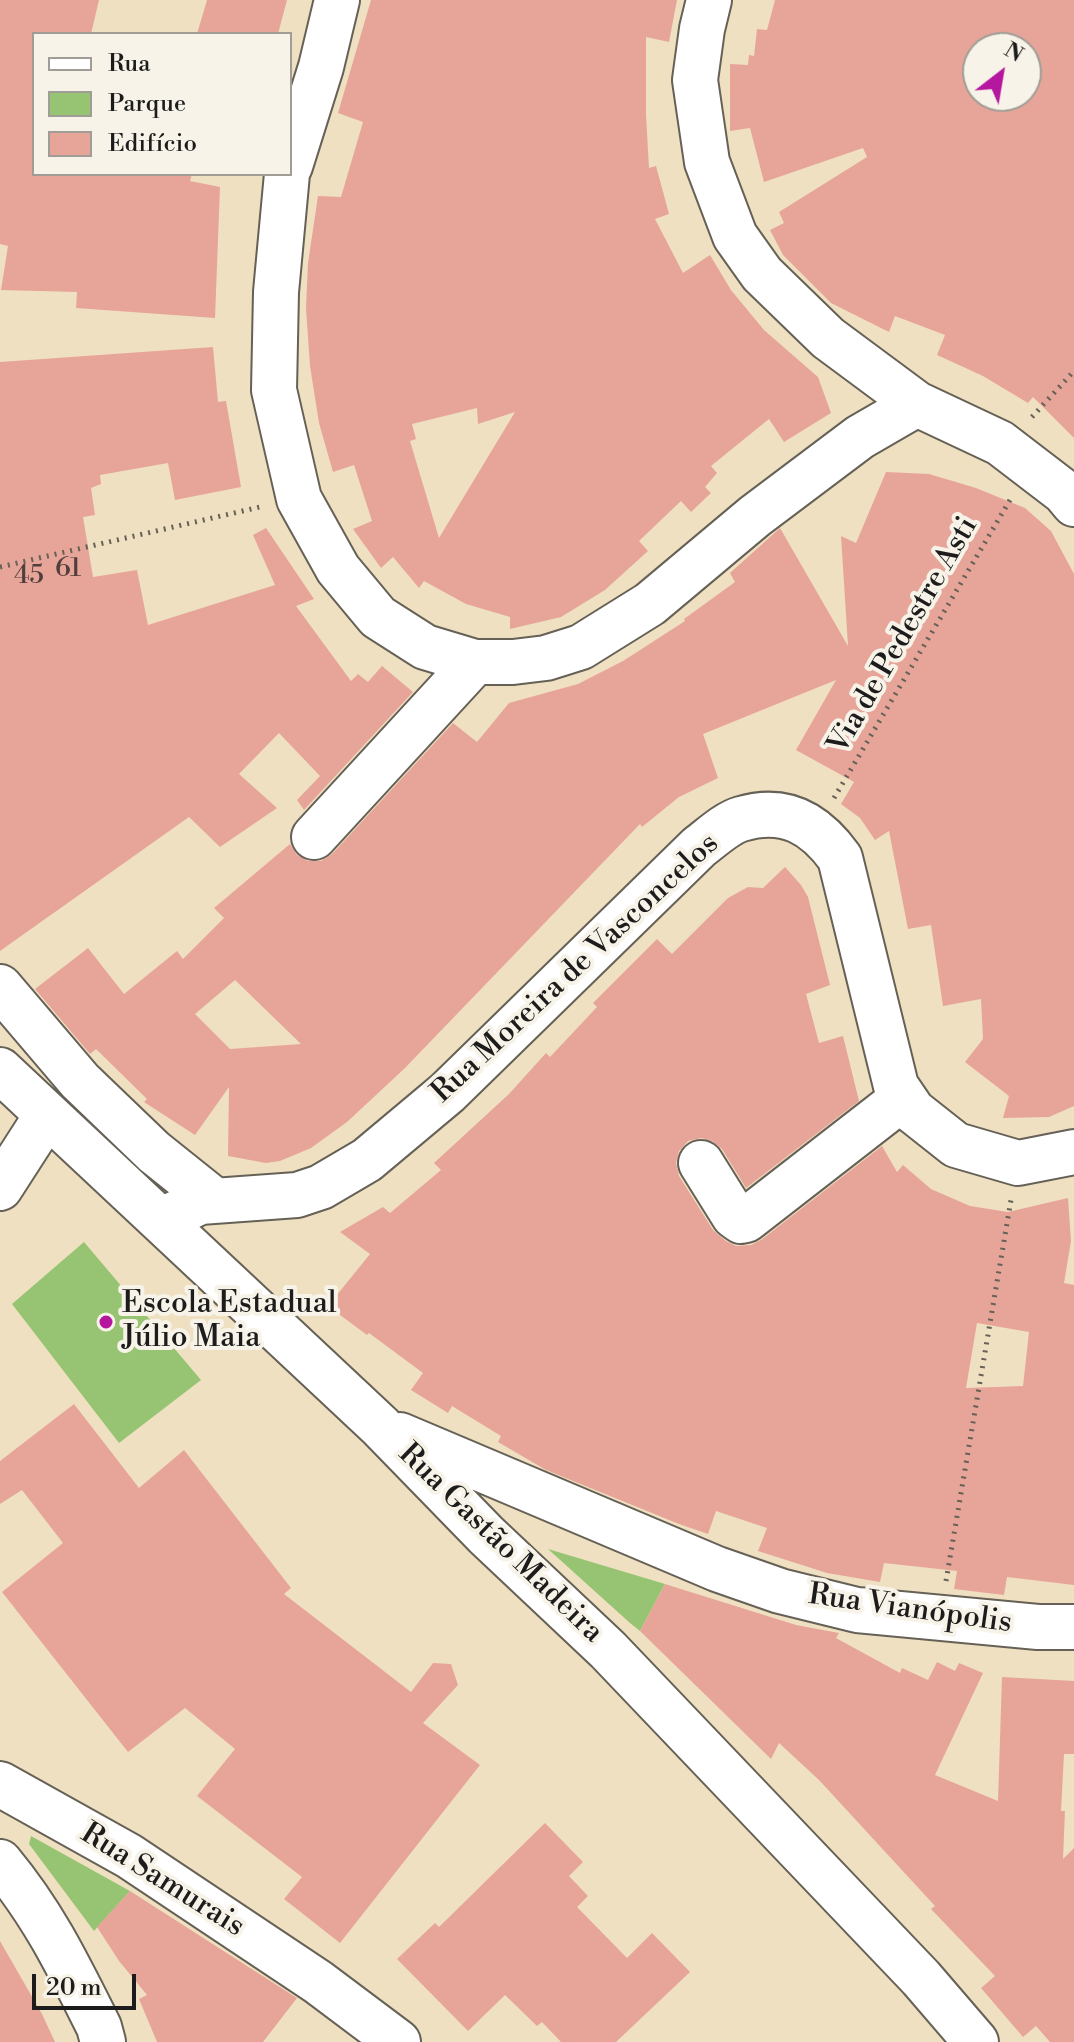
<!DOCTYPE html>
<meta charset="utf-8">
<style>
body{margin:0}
#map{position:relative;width:1074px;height:2042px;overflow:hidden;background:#efe0c1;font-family:"Libre Bodoni",serif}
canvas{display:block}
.legend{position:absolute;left:32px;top:32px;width:260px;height:144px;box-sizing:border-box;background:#f7f3e8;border:2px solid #9f9d96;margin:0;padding:10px 14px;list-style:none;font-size:24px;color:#1c1c1c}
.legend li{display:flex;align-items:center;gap:16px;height:40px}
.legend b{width:40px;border:2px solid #9f9d96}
.north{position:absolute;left:962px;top:32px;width:80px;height:80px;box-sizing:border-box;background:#f7f3e8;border:2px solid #9f9d96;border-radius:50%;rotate:31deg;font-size:22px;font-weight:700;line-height:32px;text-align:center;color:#1c1c1c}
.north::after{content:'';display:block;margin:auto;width:28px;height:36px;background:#b5179e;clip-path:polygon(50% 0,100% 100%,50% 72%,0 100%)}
.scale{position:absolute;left:32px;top:1974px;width:104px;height:36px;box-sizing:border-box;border:4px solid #1c1c1c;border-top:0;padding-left:10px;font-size:24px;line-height:28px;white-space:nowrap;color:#1c1c1c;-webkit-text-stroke:6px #f7f3e8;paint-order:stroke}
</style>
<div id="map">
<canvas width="1074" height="2042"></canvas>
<ul class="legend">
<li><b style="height:10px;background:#fff"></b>Rua</li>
<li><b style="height:22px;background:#97c472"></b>Parque</li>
<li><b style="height:22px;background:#e7a599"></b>Edifício</li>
</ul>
<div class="north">N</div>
<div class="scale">20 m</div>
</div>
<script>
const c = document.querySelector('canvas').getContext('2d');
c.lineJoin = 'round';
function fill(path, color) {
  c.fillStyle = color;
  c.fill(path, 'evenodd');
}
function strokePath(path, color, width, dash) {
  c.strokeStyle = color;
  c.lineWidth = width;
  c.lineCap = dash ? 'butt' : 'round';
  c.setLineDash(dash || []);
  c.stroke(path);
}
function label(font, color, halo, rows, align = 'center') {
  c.font = font + ' "Libre Bodoni",serif';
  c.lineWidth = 8;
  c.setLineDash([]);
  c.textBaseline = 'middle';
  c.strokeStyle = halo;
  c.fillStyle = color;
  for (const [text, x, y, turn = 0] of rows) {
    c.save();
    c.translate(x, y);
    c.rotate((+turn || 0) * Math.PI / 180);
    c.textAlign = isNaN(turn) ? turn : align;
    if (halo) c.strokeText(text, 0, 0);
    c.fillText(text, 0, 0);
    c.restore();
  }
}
fill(new Path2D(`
 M84 1242 201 1380 119 1443 12 1304Z
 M548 1549 665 1584 640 1631 630 1623Z
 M31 1836 130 1891 94 1931 29 1844Z`), '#97c472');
fill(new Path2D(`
 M0 0H99L91 34H34V174H192L190 181 220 187 215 318 76 308 77 292 1 290 8 246 0 244Z
 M207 0H287L278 34H197Z
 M371 0H677L669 42 646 37V115L649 168 656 166 669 214 655 219 683 273 710 255 731 290 764 330 818 377 831 413 784 442 769 419 711 466 717 473 705 487 711 493 691 512 681 501 639 541 648 551 605 590 561 617 510 629V617L466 604 424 581 419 588 393 557 381 568 353 529 372 521 354 465 333 472 319 423 310 366 306 308 308 263 318 196 341 197 363 122 338 113ZM477 408 478 424 515 412 439 538 410 441 416 439 412 424Z
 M775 0H1074V438L1033 397 1028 403 983 376 937 355 945 335 895 316 889 332 831 303 783 255 770 230 784 223 779 212 867 157 863 148 764 182 750 128 730 131V64L748 65 749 55 754 56 757 29 767 30ZM978 48H1026V96H978Z
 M213 347 218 402 226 401 241 487 175 500 168 463 100 475 101 484 91 488 95 515 83 517 93 577 137 570 148 625 275 585 253 535 266 528 314 599 296 606 351 681 358 674 368 682 382 666 413 692 304 810 297 800 320 776 279 733 239 774 277 808 220 847 189 817 0 951V362Z
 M886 472 929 474 976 488 1025 508 1051 531 1074 574V1106L1049 1117 1003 1118 1009 1096 965 1062 983 1039 981 999 943 1006 931 925 908 929 889 831 875 840 860 818 841 804 854 782 796 750 836 680 703 734 718 778 679 797 642 827 640 824 404 1069 347 1122 311 1148 280 1161 266 1163 228 1156 229 1087 195 1135 144 1102 147 1099 96 1049 90 1054 35 989 88 948 124 994 177 951 183 959 224 918 214 908 290 844 297 855 308 861H321L332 854 453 723 477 742 509 703 578 684 623 661 685 621 684 619 735 582 730 573 780 528 848 646 841 536 856 543ZM235 980 301 1044 230 1049 195 1014Z
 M785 867 801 885 808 897 830 985 806 994 819 1043 843 1036 859 1101 746 1188 722 1149 712 1141 701 1138 688 1141 679 1151 676 1163 679 1176 713 1230 726 1241 736 1246 751 1245 761 1240 882 1146 897 1172 903 1165 931 1189 970 1206 1008 1212 1068 1198 1071 1241 1064 1283 1074 1285V1585L1007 1577 1004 1595 954 1589 957 1571 884 1563 880 1582 827 1573 758 1551 767 1528 716 1511 708 1534 679 1524 546 1470 498 1442 501 1436 452 1406 448 1413 411 1390 423 1373 369 1333 367 1335 328 1306 370 1254 340 1232 383 1207 390 1213 441 1170 434 1163 509 1094 546 1053 550 1057 597 1007 593 1003 657 939 672 954 728 898 748 887 763 888ZM977 1323 1029 1332 1023 1386 966 1388Z
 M74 1404 139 1488 184 1450 291 1588 284 1594 411 1692 433 1663 451 1664 458 1685 423 1723 480 1765 340 1943 284 1899 302 1877 197 1796 235 1749 185 1708 128 1752 2 1592 63 1543 22 1490 0 1504V1461Z
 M665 1584 796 1625 839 1633 836 1638 900 1673 902 1668 928 1680 937 1662 955 1671 959 1663 983 1673 935 1775 998 1801 1002 1677 1074 1681V1754H1064L1061 1811H1065L1063 1859 1074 1848V2042H1050L1036 2026 1023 2037 981 1988 995 1976 931 1909 935 1906 819 1780 779 1743 771 1759 640 1631Z
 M545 1823 583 1862 569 1876 588 1896 577 1907 627 1958 652 1933 690 1972 616 2042H561L542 2022 537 2026 505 1995 468 2031 397 1959 435 1923 439 1927Z
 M130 1891 297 1998 263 2042H157L139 1999 147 1995 119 1961 97 1927Z
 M0 1941 42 2014 55 2042H0Z`), '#e7a599');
const minor = new Path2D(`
 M709 0 702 29 695 80 707 162 735 236 762 274 828 338 917 404 1000 443 1064 492 1074 504
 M290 166 321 67 337 0
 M287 174 276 292 274 390 299 499 338 569 378 617 425 647 475 662H513L546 658 581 647 650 604 755 516 860 437 917 404
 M314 837 475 662
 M0 987 80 1081 154 1152 214 1200
 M0 1070 380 1426 486 1535 608 1650 921 1978 976 2042
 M701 1163 734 1216 741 1221 746 1220 903 1098
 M0 1188 47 1115
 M162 1220 200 1202 297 1195 321 1187 367 1160 447 1093 699 847C711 838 727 823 741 819 785 806 815 823 840 858L896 1086 913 1111 956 1145 1018 1163 1074 1152
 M400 1435 717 1569 780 1591 857 1610 1038 1627H1074
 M0 1784 129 1856 318 1982 398 2042
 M0 1862C44 1915 68 1965 99 2027L103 2042`);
strokePath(minor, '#666156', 48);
strokePath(new Path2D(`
 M1032 417 1074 371
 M0 567 260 507
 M834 798 1010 500
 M946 1581 1011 1200`), '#666156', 5, [2, 6]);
strokePath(minor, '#fff', 44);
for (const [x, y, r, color] of [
 [106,1322,8,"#b5179e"]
]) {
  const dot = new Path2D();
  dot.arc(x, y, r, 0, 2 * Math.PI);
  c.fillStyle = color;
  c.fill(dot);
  strokePath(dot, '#f7f3e8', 3);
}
label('26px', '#4f3e3b', null, [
 ["61",68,570],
 ["45",29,577]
]);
label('30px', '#1c1c1c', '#f7f3e8', [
 ["Via de Pedestre Asti",904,636,-60],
 ["Rua Moreira de Vasconcelos",576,969,-43],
 ["Rua Gastão Madeira",500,1544,44],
 ["Rua Vianópolis",910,1610,8],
 ["Rua Samurais",162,1881,32]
]);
label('30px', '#1c1c1c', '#f7f3e8', [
 ["Escola Estadual",122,1305],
 ["Júlio Maia",122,1339]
], 'left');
</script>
